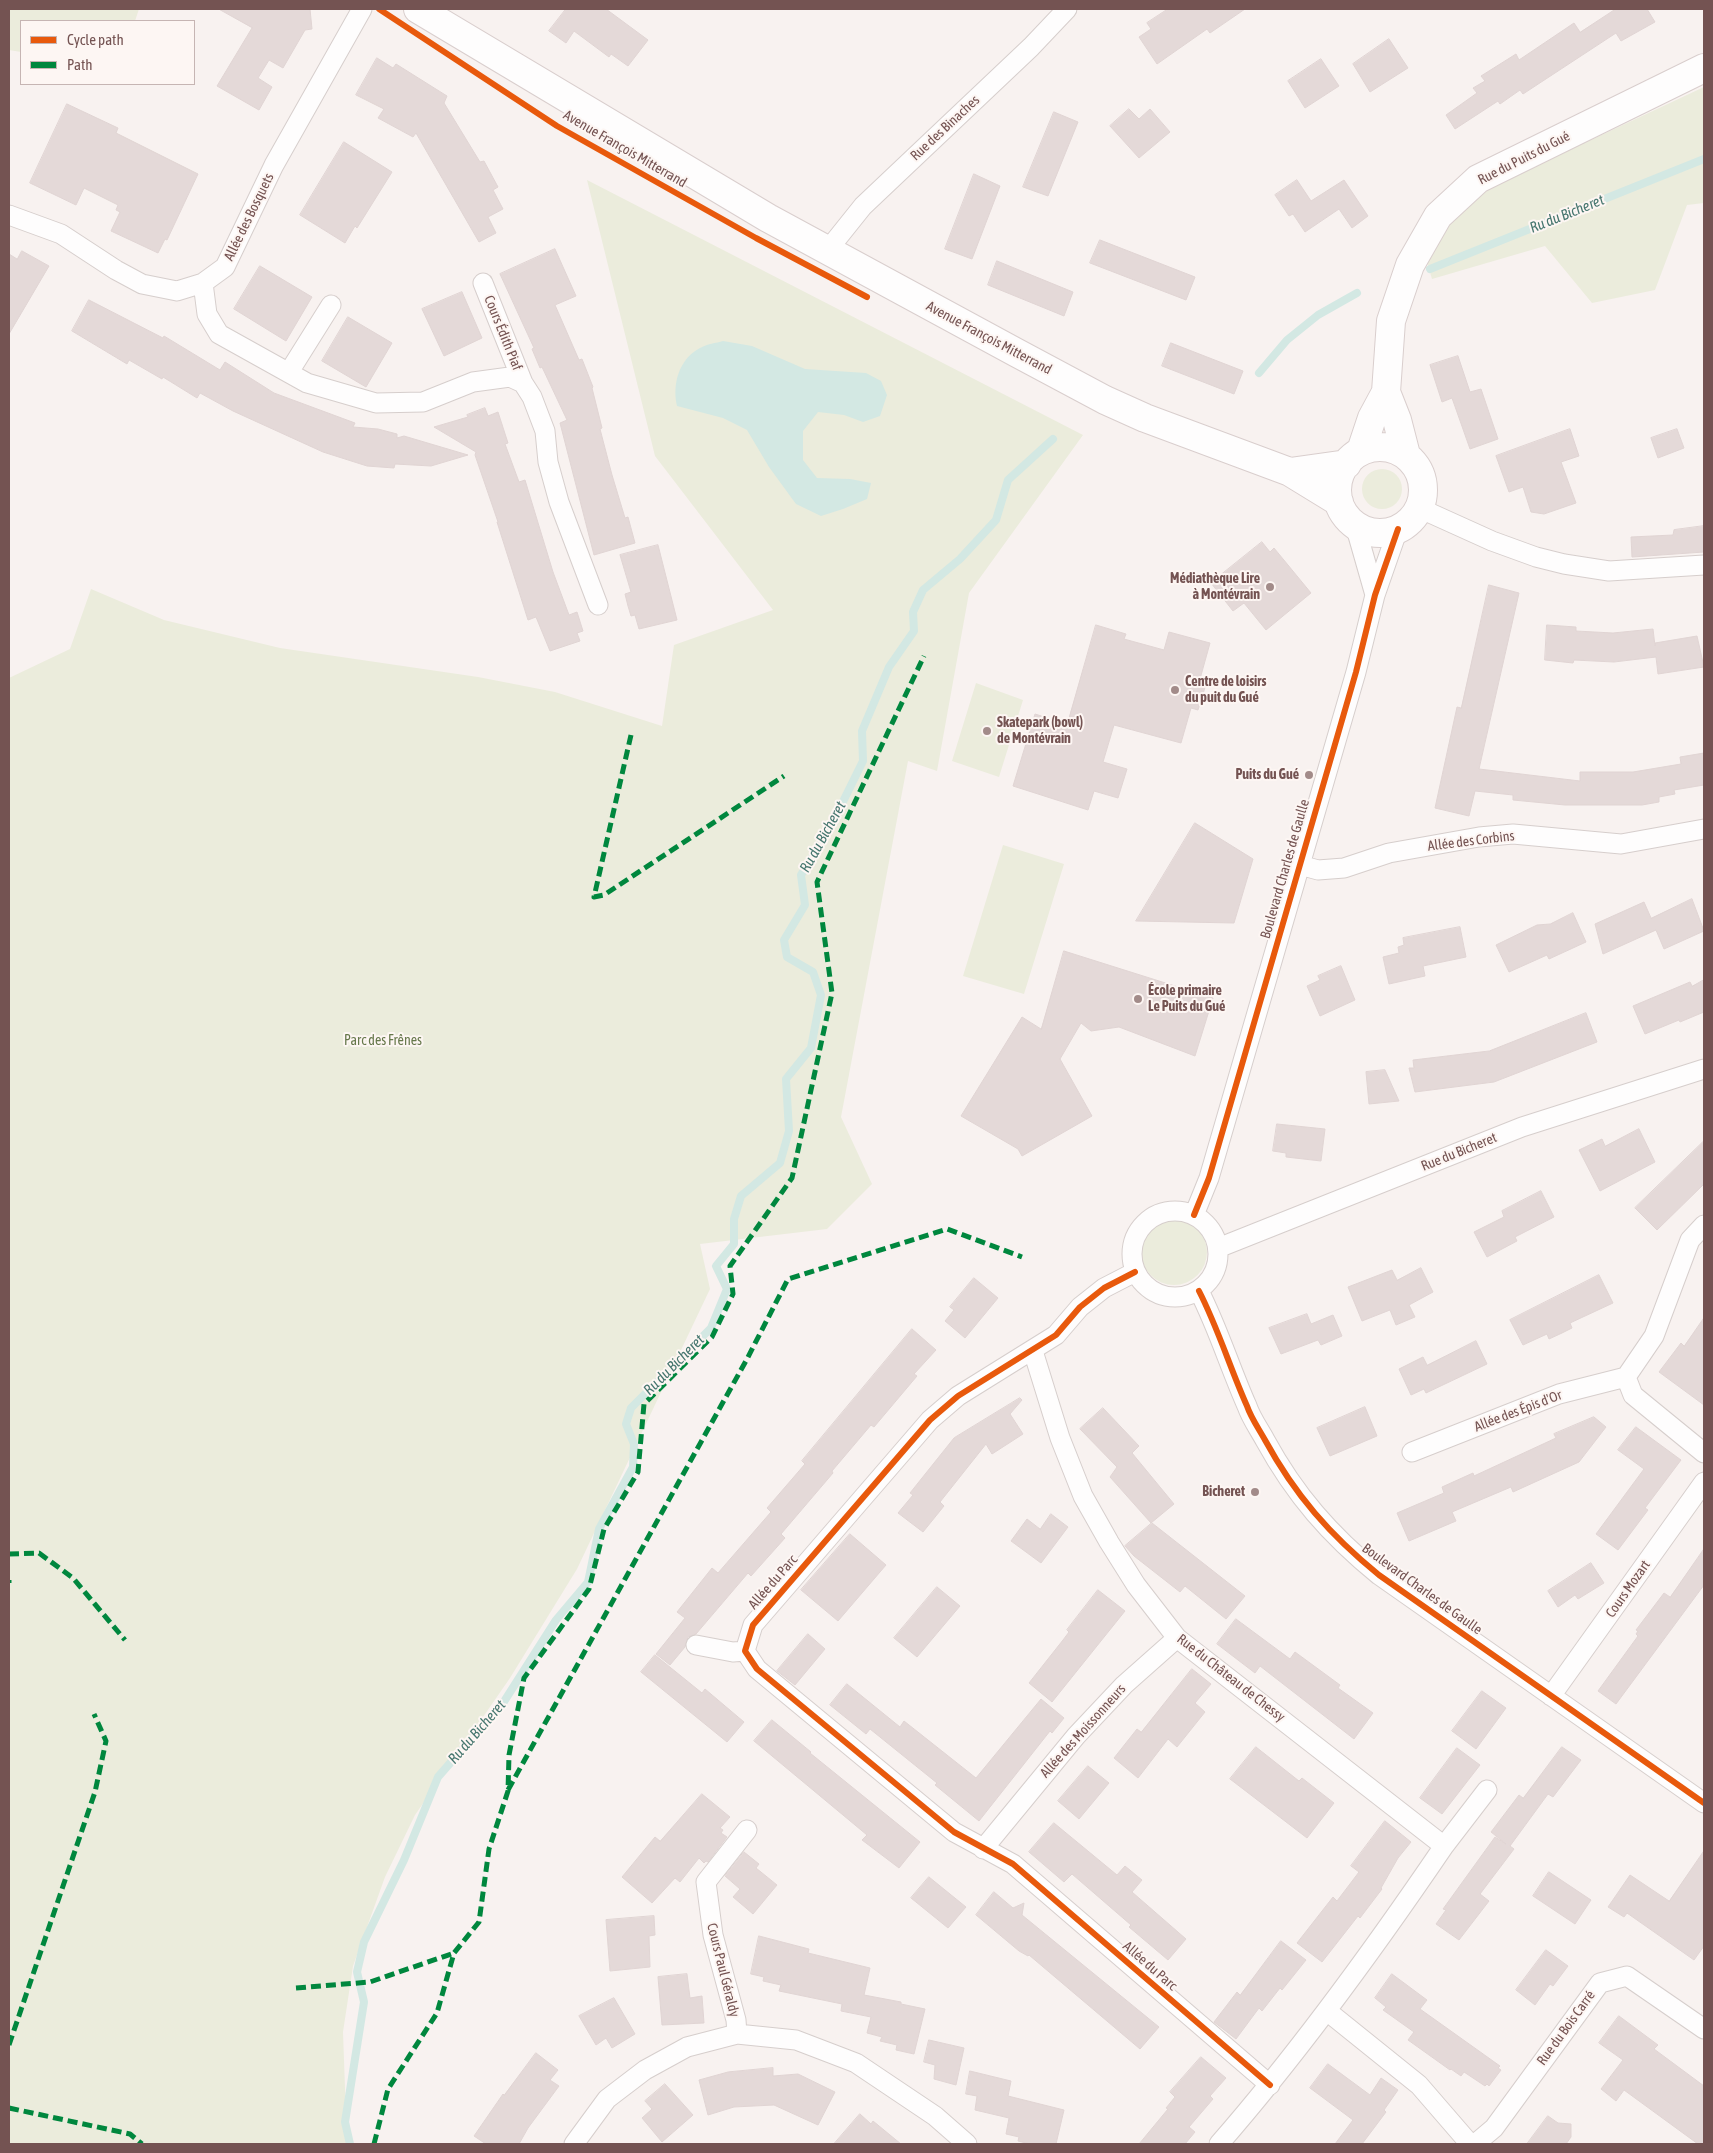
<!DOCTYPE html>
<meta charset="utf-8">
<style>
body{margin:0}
#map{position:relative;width:1713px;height:2153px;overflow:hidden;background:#f8f2f0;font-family:"Asap Condensed",sans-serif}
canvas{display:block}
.frame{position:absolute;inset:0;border:10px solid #745352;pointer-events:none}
.legend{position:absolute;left:20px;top:20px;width:175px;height:65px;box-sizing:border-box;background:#fdf6f3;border:1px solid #c6b5b3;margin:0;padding:6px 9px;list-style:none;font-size:15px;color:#745352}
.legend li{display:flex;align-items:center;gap:10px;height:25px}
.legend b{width:25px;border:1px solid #c6b5b3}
</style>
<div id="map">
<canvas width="1713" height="2153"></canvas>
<div class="frame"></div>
<ul class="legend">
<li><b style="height:6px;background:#e8590c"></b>Cycle path</li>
<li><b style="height:6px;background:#00873e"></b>Path</li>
</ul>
</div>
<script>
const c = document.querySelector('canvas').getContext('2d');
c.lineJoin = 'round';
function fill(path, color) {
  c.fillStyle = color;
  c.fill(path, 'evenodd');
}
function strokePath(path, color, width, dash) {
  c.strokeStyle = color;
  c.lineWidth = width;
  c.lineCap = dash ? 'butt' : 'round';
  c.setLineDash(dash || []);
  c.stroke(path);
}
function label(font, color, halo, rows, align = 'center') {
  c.font = font + ' "Asap Condensed",sans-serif';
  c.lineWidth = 4;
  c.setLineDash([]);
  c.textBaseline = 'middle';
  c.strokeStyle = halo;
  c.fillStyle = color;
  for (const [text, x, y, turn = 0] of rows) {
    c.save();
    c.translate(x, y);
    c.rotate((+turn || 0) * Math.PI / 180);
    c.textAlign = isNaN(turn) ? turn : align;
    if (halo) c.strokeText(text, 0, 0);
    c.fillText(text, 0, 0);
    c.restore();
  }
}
fill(new Path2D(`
 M9 9H139L135 21H21V52L9 50Z
 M1704 87V203L1687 205 1655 290 1592 303 1545 246 1432 279 1426 259 1456 213 1486 189Z
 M587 180 1083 435 969 593 937 771 908 761 841 1117 872 1184 827 1229 700 1244 710 1289 577 1569 510 1678 415 1815 385 1877 353 1966 343 2032 347 2144H9V678L70 649 91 589 164 620 280 648 478 677 555 692 662 726 674 645 773 610 655 456Z
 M1362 489a20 20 0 1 1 40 0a20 20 0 1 1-40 0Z
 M976 683 1023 700 999 777 952 761Z
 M1003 845 1064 864 1024 994 963 976Z
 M1141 1252a33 33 0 1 1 66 0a33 33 0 1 1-66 0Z`), '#ebecdc');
fill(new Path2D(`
 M723 341 752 346 805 369 866 373 881 381 887 395 880 416 863 422 844 415 818 412 803 431V460L817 478 850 479 871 483 867 499 843 509 821 516 796 504 769 467 747 430 723 418 677 406C672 384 679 359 700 348 707 344 716 343 723 341Z`), '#d3e8e3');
strokePath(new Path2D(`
 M1430 269 1704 159
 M1259 373 1287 340 1318 315 1357 293
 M350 2144 345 2122 364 2002 357 1972 364 1942 404 1860 438 1777 479 1730 498 1711 556 1620 588 1582 599 1529 633 1467 634 1444 626 1424 631 1408 711 1328 727 1289 716 1266 734 1244V1219L741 1196 780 1163 789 1131 786 1079 811 1048 821 995 813 972 787 957 784 940 805 905 801 875 828 832 863 761 862 731 889 667 914 631 913 612 923 590 960 559 996 520 1008 480 1053 439`), '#d3e8e3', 8);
const building = new Path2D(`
 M219 9H310L312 29 305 30 283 68 269 60 258 78 272 87 259 110 217 86 252 28Z
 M566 9H606L648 40 628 66 611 54 609 57 574 31 566 43 549 31Z
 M1168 9H1245L1210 33 1207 29 1157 64 1139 37 1151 29 1147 23Z
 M1616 9H1647L1655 22 1621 41 1616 33 1523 94 1520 90 1500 104 1498 101 1455 129 1446 115 1477 93 1473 88 1485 81 1481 76 1516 54 1519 60 1574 23 1580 32Z
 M1389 39 1408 68 1370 92 1353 64Z
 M377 58 393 68 396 64 447 96 444 103 480 162 484 161 498 187 493 190 503 209 488 217 496 233 479 242 416 133 413 137 378 118 384 109 356 95Z
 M1321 59 1339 86 1305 108 1288 81Z
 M67 104 118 128 116 133 198 174 167 240 165 239 158 253 111 231 120 212 116 210 118 205 84 188 76 205 30 183Z
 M1129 109 1139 119 1150 109 1170 132 1139 158 1110 126Z
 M1054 112 1078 122 1048 196 1023 187Z
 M344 142 392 172 357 228 355 226 345 243 300 215Z
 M974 174 1000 186 972 259 945 249Z
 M1297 180 1311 201 1344 180 1368 216 1352 228 1339 209 1305 232 1293 214 1289 216 1275 195Z
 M1100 240 1195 277 1186 300 1090 263Z
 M555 249 576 296 555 305 579 360 582 359 593 387 592 388 602 428 600 429 612 475 625 518 628 517 635 543 594 555 560 423 567 420 542 367 540 368 532 349 534 348 500 274Z
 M22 251 49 266 9 334V254L17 259Z
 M997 261 1073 292 1064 316 988 285Z
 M260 266 312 297 286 341 234 309Z
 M462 292 482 338 444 356 422 309Z
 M89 300 163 338 164 336 220 370 225 362 274 393 355 423 353 427 378 429 397 434V438L404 436 468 455 431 466 395 464 394 468 367 466 323 452 233 411 200 393 197 398 163 377 162 379 129 360 127 364 72 331Z
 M348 317 392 343 366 387 322 361Z
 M1171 343 1243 371 1234 394 1162 366Z
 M1458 356 1470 392 1481 389 1498 439 1470 449 1452 398 1442 402 1430 365Z
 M485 408 488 416 498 412 508 443 505 444 519 482 525 480 553 572 569 615 577 612 583 631 577 633 580 641 550 651 536 617 528 620 497 522H498L475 455 476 452 434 427 468 417 467 415Z
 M1570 429 1579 456 1561 462 1576 503 1544 514 1531 512 1523 487 1509 492 1496 456Z
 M1677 429 1684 448 1658 458 1651 438Z
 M1704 526V552L1632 557 1631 537 1673 535 1674 530Z
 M1262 542 1270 552 1274 548 1311 593 1266 630 1244 603 1233 611 1211 583Z
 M658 545 677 620 639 629 635 615 631 616 628 606 625 594 631 592 620 555Z
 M1489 585 1519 593 1479 769 1580 781V772H1633L1681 764 1680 757 1704 753V785L1674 790 1675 794 1659 797V802L1642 805H1565L1513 800V795L1475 791 1469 816 1435 808 1457 707 1461 708Z
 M1096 625 1126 634 1124 639 1164 650 1169 632 1210 643 1200 679 1207 681 1198 710 1191 708 1181 743 1114 725 1103 762 1127 769 1118 798 1094 791 1088 810 1013 786 1035 714 1067 724Z
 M1547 625 1576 627V631L1613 633 1653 629 1655 646V643L1697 636 1704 667 1658 674 1656 657 1614 662 1574 660 1573 663 1545 660Z
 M1195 823 1253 859 1234 923 1136 921Z
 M1692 899 1704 931 1664 949 1656 930 1603 954 1595 924 1644 902 1651 918Z
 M1573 913 1586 942 1549 959 1547 955 1509 972 1496 945 1537 925 1550 924Z
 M1460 927 1466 957 1423 966 1425 976 1389 984 1383 957 1399 953 1398 947 1404 945 1403 938Z
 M1064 951 1213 998 1195 1056 1119 1027 1091 1031 1081 1023 1060 1059 1092 1116 1022 1156 1018 1149 961 1116 1022 1017 1041 1029Z
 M1341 966 1355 1000 1320 1016 1307 986 1320 980 1318 976Z
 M1704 980V1012L1680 1022 1679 1020 1645 1034 1633 1006 1690 982 1692 986Z
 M1586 1013 1597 1042 1494 1082 1415 1092 1409 1068H1414L1413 1060 1489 1051Z
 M1385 1070 1399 1101 1369 1104 1366 1072Z
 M1277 1124 1325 1129 1321 1161 1286 1157V1153L1273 1151Z
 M1639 1129 1655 1162 1600 1191 1579 1150 1602 1139 1605 1146Z
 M1704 1141V1184L1657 1230 1635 1208Z
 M1541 1191 1554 1217 1515 1237 1517 1241 1487 1257 1474 1232 1504 1217 1502 1211Z
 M1421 1268 1433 1292 1409 1305 1415 1317 1396 1325 1390 1310 1362 1321 1348 1287 1392 1270 1397 1280Z
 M1599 1275 1613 1303 1570 1323 1572 1328 1562 1333 1549 1339 1547 1334 1523 1345 1510 1320Z
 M974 1278 998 1298 965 1338 945 1321 954 1310 950 1307Z
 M1307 1314 1311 1324 1333 1315 1342 1336 1321 1345 1318 1340 1281 1354 1269 1328Z
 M1704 1318V1405L1659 1372 1681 1343 1684 1346Z
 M912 1329 936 1350 914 1374 917 1376 874 1427 871 1425 832 1471 833 1473 781 1534 785 1538 751 1576 748 1573 696 1634 688 1637 685 1647 670 1665 656 1654 685 1618 677 1612 712 1568 718 1573 771 1512 767 1508 805 1464 802 1461Z
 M1476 1341 1487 1364 1426 1393 1424 1389 1411 1395 1399 1369 1423 1357 1427 1365Z
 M1020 1398 1022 1400 1010 1414 1023 1434 992 1454 986 1444 940 1502 944 1506 923 1532 898 1513 913 1495 910 1493 954 1438Z
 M1365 1407 1377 1436 1330 1456 1317 1428Z
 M1103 1408 1139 1446 1132 1453 1174 1504 1151 1523 1110 1477 1117 1467 1080 1429Z
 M1594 1417 1606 1427 1579 1462 1513 1492 1511 1487 1452 1512 1456 1521 1409 1541 1397 1513 1444 1493 1442 1487 1473 1473 1474 1476 1556 1438 1554 1434Z
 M1636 1427 1681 1460 1645 1508 1648 1510 1618 1550 1596 1534 1644 1469 1618 1450Z
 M1051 1514 1068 1527 1041 1563 1011 1541 1027 1519 1040 1529Z
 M1152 1523 1245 1596 1226 1619 1185 1586 1180 1592 1134 1556 1125 1546Z
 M850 1534 886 1565 838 1621 801 1590Z
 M1704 1549V1585L1616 1704 1598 1691 1638 1636 1636 1634 1638 1631 1636 1630 1664 1593 1670 1597Z
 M1591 1563 1604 1583 1578 1599 1575 1595 1558 1607 1548 1591Z
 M937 1587 960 1606 917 1657 894 1638Z
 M1098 1590 1125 1611 1052 1702 1029 1683 1063 1640 1069 1632 1067 1630Z
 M1236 1619 1290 1659 1295 1652 1340 1685 1338 1688 1373 1713 1354 1739 1260 1666 1255 1673 1217 1644Z
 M808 1634 825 1649 795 1685 777 1671Z
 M655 1655 702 1693 705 1689 744 1722 727 1742 641 1672Z
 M1192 1669 1211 1684 1195 1703 1205 1712 1177 1747 1168 1739 1138 1778 1114 1758 1137 1729 1141 1732Z
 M847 1684 900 1727 904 1721 976 1778 1041 1699 1064 1718 1052 1733 1050 1731 979 1821 935 1785 937 1783 870 1729 866 1734 830 1705Z
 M1482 1691 1506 1708 1476 1749 1452 1731Z
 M772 1720 811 1752 810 1753 920 1842 899 1868 862 1840 867 1835 754 1741Z
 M1256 1747 1299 1781 1302 1778 1334 1803 1307 1838 1230 1779Z
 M1562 1747 1581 1760 1553 1797 1548 1794 1510 1846 1514 1849 1480 1894 1489 1901 1459 1940 1436 1924 1446 1910 1443 1909 1495 1837 1506 1844 1491 1832 1519 1795 1523 1798Z
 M1457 1748 1480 1765 1442 1814 1420 1798Z
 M1088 1766 1109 1783 1079 1819 1058 1801Z
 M702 1794 730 1817 720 1828 723 1830 721 1833 727 1837 708 1862 706 1861 704 1863 699 1858 680 1882 675 1878 652 1903 622 1877 655 1837 660 1841Z
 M1385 1821 1411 1842 1398 1858 1381 1888 1382 1889 1360 1918 1358 1916 1322 1962 1297 1943 1333 1897 1337 1901 1359 1872 1351 1866Z
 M1054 1823 1117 1875 1125 1866 1142 1880 1132 1892 1186 1939 1168 1960 1129 1927 1131 1925 1072 1874 1064 1882 1029 1852Z
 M1704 1851V1946L1694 1960 1627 1913 1624 1917 1608 1907 1630 1875 1669 1901Z
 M744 1852 759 1864 756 1868 777 1885 753 1914 733 1897 740 1889 725 1876Z
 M1549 1872 1591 1900 1575 1924 1533 1896Z
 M929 1877 966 1907 948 1928 911 1898Z
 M994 1892 1013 1908 1024 1903 1022 1915 1159 2027 1140 2049 1029 1955 1028 1956 1019 1951 976 1915Z
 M654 1916 655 1935 649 1936 650 1967 610 1971 606 1920Z
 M759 1936 809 1949 808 1953 870 1968 864 1995 901 2002V2004L925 2009 914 2054 896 2050 897 2045 880 2041 882 2037 867 2033 871 2017 841 2011 842 2004 779 1991 781 1985 763 1981 764 1977 751 1974Z
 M1281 1941 1306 1960 1282 1990 1280 1988 1262 2011 1259 2008 1236 2039 1214 2022 1237 1992 1240 1995Z
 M1546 1950 1568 1966 1553 1986 1550 1984 1535 2005 1516 1990Z
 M687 1974 690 1998 702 1996 704 2023 662 2025 658 1977Z
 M1392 1974 1427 2000 1420 2009 1500 2066 1498 2068 1501 2070 1489 2086 1487 2084 1485 2086 1464 2072 1461 2076 1451 2069 1450 2070 1408 2040 1414 2032 1383 2010 1386 2007 1375 1998Z
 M614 1998 635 2034 612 2048 606 2038 596 2045 579 2016Z
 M1619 2016 1658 2045 1654 2049 1704 2086V2144H1698L1624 2090 1616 2101 1601 2089 1623 2060 1599 2043Z
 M929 2040 964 2048 956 2085 934 2079 935 2065 924 2062Z
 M536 2053 558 2070 550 2080 559 2086 528 2128 519 2144H486L474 2136 503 2094 504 2095Z
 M1201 2057 1226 2078 1210 2096 1213 2099 1189 2127 1195 2132 1185 2144H1139L1168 2109 1166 2108 1175 2097 1170 2092Z
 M1328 2064 1370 2095 1381 2078 1398 2090 1384 2110 1386 2112 1362 2144H1335L1353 2120 1310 2088Z
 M773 2068V2076L798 2074 835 2092 818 2125 774 2105 734 2107 708 2115 699 2080 728 2072Z
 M970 2071 1011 2081 1008 2096 1064 2110 1056 2144H1030L1018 2141 1019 2137 1006 2134 1009 2118 975 2110 977 2096 966 2094Z
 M665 2084 693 2115 662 2142 642 2118 652 2109 645 2101Z
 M860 2114 871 2124 873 2121 901 2144H834Z
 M1548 2116 1558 2123 1571 2124V2137L1566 2144H1527Z`);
fill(building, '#e4d9d8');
strokePath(building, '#e0d4d3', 1);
const street = new Path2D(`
 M9 215 61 234 116 270 142 284 177 291 203 283 225 267 274 165 362 9
 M827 251 863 206 1031 47 1067 9
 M203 283 207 314 219 334 307 383 376 403 423 402 473 382 510 377 523 383 532 397 545 431 548 462 559 502 598 605
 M483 283 523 383
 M289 372 331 305
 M1419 508 1492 541 1536 557 1564 564 1609 571 1704 565
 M1355 525 1375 595
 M1300 865 1318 870 1344 868 1389 853 1479 837 1513 834 1621 844 1704 829
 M1132 1254a43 43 0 1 1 86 0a43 43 0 1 1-86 0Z
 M1194 1215 1209 1178 1356 672 1375 595 1398 529
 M1704 1225 1690 1240 1654 1336 1626 1377 1633 1395 1704 1453
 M1218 1248 1522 1127 1704 1069
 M1135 1272 1104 1288 1080 1307 1056 1335 958 1396 930 1420 753 1625 745 1651 757 1669 954 1832 1013 1864 1270 2085
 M1199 1291C1218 1328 1230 1368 1247 1406 1251 1418 1259 1429 1265 1440 1295 1495 1330 1535 1379 1575L1704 1803
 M1033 1351 1060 1438 1083 1496 1109 1542 1136 1585 1177 1638 1444 1846C1374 1949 1301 2050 1219 2144
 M1412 1452 1559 1394 1626 1377
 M696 1645 733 1652 745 1651
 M1551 1696 1704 1482
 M1444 1846 1487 1790
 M983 1849 1076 1736 1124 1685 1177 1638
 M1327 2011 1419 2085 1470 2144
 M737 2034 736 2020 713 1935 706 1882 747 1830
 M574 2144 607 2099 645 2070 687 2047 737 2034 796 2040 856 2063 935 2116 967 2144
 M1475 2144 1494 2128 1600 1983 1627 1976 1704 2029`);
const secondary = new Path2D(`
 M418 9 768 218 1017 353 1105 400 1145 418 1290 472 1339 502
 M1386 392 1397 420 1406 455
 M1337 490a43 43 0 1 1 86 0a43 43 0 1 1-86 0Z
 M1361 451 1372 418 1386 392 1391 321 1410 265 1438 216 1478 179 1704 68
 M1290 472 1347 464`);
strokePath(street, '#d6cecc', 21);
strokePath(secondary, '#d9cecd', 30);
strokePath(street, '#fefdfd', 19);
strokePath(secondary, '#fefdfd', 28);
strokePath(new Path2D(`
 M631 735 594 897 604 895 784 776
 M9 1554 39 1553 73 1578 125 1640
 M9 1580V1583
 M508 1790 747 1359 788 1279 947 1229 1022 1257
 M296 1988 370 1982 454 1953
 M9 2045 95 1792 106 1741 94 1714
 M9 2108 130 2134 142 2144
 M374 2144 388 2089 437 2013 454 1953 479 1922 489 1849 508 1791 509 1755 524 1678 589 1589 604 1529 638 1472 644 1404 712 1337 733 1294 730 1266 792 1178 832 993 817 882 924 656`), '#00873e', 5, [10, 5]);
strokePath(new Path2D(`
 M379 9 557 126 756 238 867 297
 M1194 1215 1209 1178 1356 672 1375 595 1398 529
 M1135 1272 1104 1288 1080 1307 1056 1335 958 1396 930 1420 753 1625 745 1651 757 1669 954 1832 1013 1864 1270 2085
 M1199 1291C1218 1328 1230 1368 1247 1406 1251 1418 1259 1429 1265 1440 1295 1495 1330 1535 1379 1575L1704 1803`), '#e8590c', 6);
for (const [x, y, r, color] of [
 [1270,587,5,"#a28b89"],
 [1175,690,5,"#a28b89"],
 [987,731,5,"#a28b89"],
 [1309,775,5,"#a28b89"],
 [1138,999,5,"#a28b89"],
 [1255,1492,5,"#a28b89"]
]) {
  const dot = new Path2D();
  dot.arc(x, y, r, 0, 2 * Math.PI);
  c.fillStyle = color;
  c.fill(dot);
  strokePath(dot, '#fdf6f3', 2);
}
label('14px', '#745352', '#fdf6f3', [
 ["Rue des Binaches",945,128,-43],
 ["Avenue François Mitterrand",625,149,30],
 ["Rue du Puits du Gué",1524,158,-27],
 ["Allée des Bosquets",249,217,-64],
 ["Cours Édith Piaf",503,333,68],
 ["Avenue François Mitterrand",989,338,28],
 ["Allée des Corbins",1471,841,-7],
 ["Boulevard Charles de Gaulle",1285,869,-74],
 ["Rue du Bicheret",1459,1152,-22],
 ["Allée des Épis d'Or",1518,1411,-21],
 ["Allée du Parc",773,1582,-49],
 ["Boulevard Charles de Gaulle",1422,1589,36],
 ["Cours Mozart",1628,1589,-55],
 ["Rue du Château de Chessy",1231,1678,38],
 ["Allée des Moissonneurs",1083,1731,-48],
 ["Allée du Parc",1150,1966,41],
 ["Cours Paul Géraldy",723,1970,76],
 ["Rue du Bois Carré",1566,2028,-54]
]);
label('bold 14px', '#745352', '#fdf6f3', [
 ["Médiathèque Lire",1260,579],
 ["à Montévrain",1260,595],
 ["Centre de loisirs",1185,682,"left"],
 ["du puit du Gué",1185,698,"left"],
 ["Skatepark (bowl)",997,723,"left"],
 ["de Montévrain",997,739,"left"],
 ["Puits du Gué",1299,775],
 ["École primaire",1148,991,"left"],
 ["Le Puits du Gué",1148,1007,"left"],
 ["Bicheret",1245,1492]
], 'right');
label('14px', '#66784b', '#fdf6f3', [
 ["Parc des Frênes",383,1041]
]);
label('italic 15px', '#46766f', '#fdf6f3', [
 ["Ru du Bicheret",1567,214,-22],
 ["Ru du Bicheret",823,837,-61],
 ["Ru du Bicheret",674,1365,-45],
 ["Ru du Bicheret",477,1732,-49]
]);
</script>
